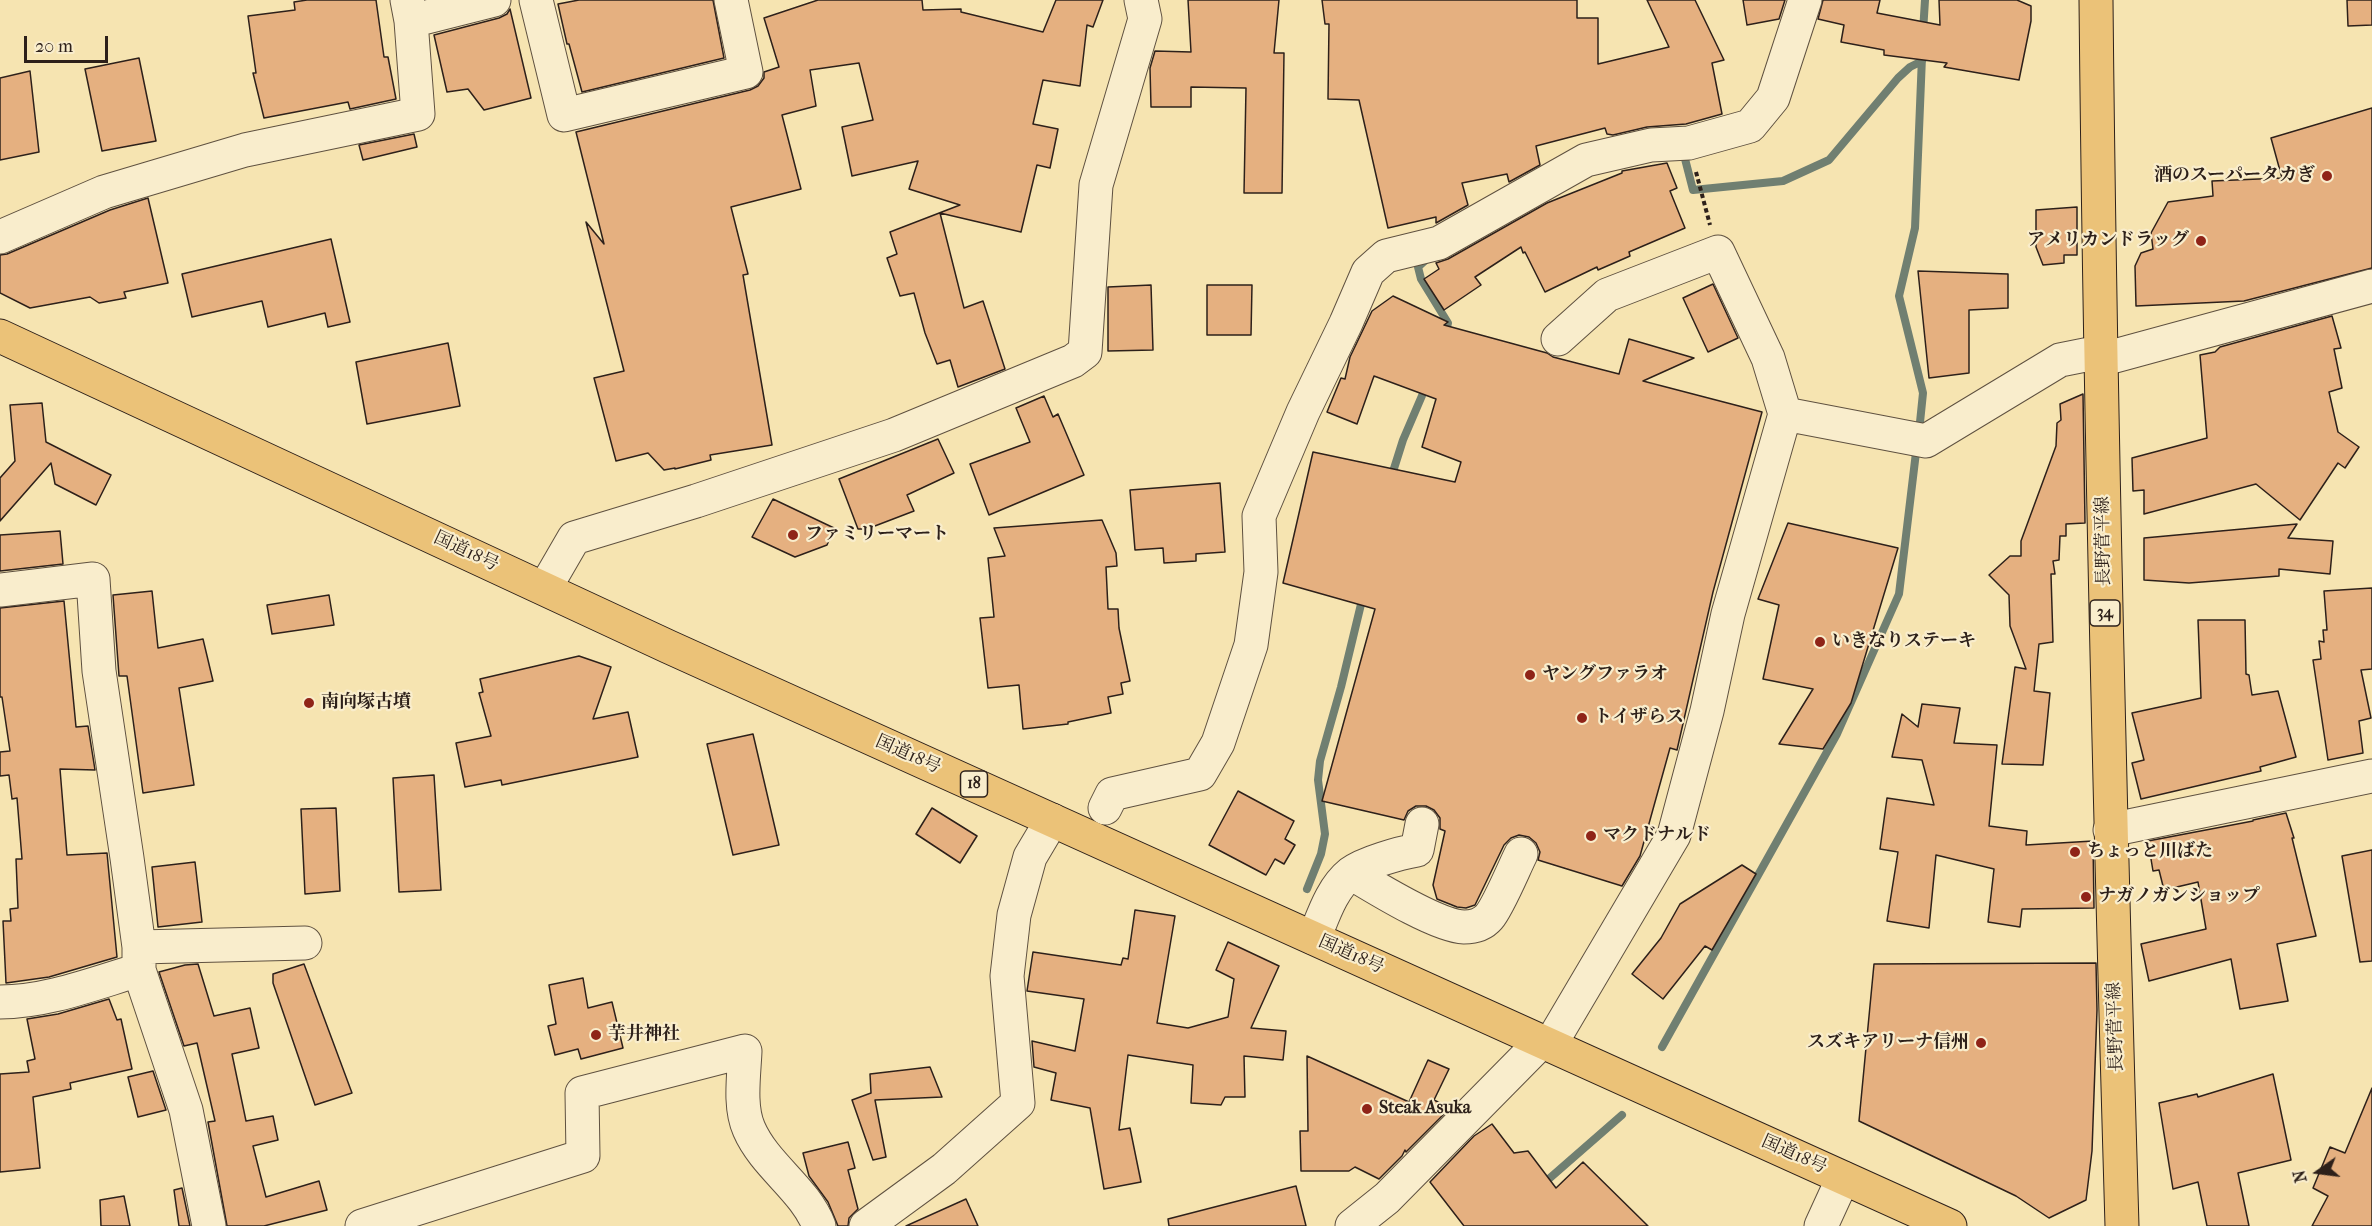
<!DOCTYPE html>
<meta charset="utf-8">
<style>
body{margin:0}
#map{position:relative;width:2372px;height:1226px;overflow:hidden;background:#f6e4b1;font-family:"IM FELL French Canon",serif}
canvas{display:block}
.north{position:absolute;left:2288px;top:1142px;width:60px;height:60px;-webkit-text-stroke:4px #f9edcc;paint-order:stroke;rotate:256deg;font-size:16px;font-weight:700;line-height:24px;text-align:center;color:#2d201a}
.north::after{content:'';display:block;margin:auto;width:21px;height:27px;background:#2d201a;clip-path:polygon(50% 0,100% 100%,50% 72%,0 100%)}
.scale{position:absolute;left:24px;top:36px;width:84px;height:27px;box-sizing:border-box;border:3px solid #2d201a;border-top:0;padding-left:8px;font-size:18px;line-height:21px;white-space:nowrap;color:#2d201a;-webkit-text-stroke:4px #f9edcc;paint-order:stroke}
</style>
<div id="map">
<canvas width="2372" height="1226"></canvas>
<div class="north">N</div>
<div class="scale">20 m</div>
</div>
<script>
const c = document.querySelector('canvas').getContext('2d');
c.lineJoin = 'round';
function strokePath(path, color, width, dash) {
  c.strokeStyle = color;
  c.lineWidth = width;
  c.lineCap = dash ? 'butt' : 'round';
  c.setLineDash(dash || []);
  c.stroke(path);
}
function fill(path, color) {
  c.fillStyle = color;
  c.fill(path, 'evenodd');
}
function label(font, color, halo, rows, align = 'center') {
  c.font = font + ' "IM FELL French Canon","Noto Serif JP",serif';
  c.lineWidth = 4.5;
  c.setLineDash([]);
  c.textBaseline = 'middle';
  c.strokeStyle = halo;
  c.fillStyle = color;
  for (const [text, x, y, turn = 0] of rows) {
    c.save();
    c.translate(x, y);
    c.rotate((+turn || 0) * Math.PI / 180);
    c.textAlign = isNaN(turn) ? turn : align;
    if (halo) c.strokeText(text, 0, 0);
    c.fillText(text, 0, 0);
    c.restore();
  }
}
strokePath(new Path2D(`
 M1923 32 1925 0
 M1679 154 1684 155 1693 190 1783 181 1829 160 1898 78 1910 67 1922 61
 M1429 257 1418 267 1421 279 1448 323 1445 335
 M1919 432 1923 393 1899 296 1915 228 1922 57
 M1391 478 1403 440 1427 384
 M1307 889 1321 854 1325 834 1318 780 1320 761 1341 687 1363 596
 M1662 1047 1837 734 1899 594 1917 444
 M1543 1184 1622 1115`), '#707f71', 8);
const building = new Path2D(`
 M307 0H376L384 57H388L396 99 350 109 348 102 264 118 253 73H256L248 16 295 10 294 2Z
 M579 0H713L724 58 582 92 569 44H567L558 4Z
 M818 0H922L923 10 961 9V12L1043 32 1056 0H1103L1093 27 1087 25 1080 86 1043 80 1033 124 1058 129 1050 168 1037 165 1021 232 940 213 964 308 983 301 1005 369 958 387 950 360 937 364 925 333 914 293 900 296 887 258 897 254 890 232 960 205 909 189 918 161 852 176 842 127 873 120 859 63 810 70 816 106 782 115 801 189 731 207 748 274 743 275 772 445 710 455 711 460 675 469V468L664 470 648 453 616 461 594 378 624 371 586 222 604 244 576 132 750 90 758 86 764 78V72L779 67 764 18Z
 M1188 0H1279L1274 53H1284L1282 193H1244L1246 88 1191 87V107H1151L1150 68 1155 51 1191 52Z
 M1322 0H1577V18H1598V64L1669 47 1647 0H1695L1724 60 1712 63 1722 114 1686 124 1647 127 1613 135 1607 134 1605 128 1536 146 1540 165 1509 182 1507 174 1462 183 1468 205 1436 223V217L1388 228 1359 100 1328 99 1329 24H1325Z
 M1743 0H1785L1779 19 1747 25Z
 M1823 0H1880L1877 13 1940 25 1939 0H2017L2031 6V21L2019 80 1944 67 1947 63 1884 55V50L1841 42 1844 25 1818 19Z
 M2347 0H2372V25L2348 26Z
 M510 9 531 98 484 110 468 89 447 92 434 35 499 18 507 14Z
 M139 58 156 141 102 151 85 69Z
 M30 71 39 152 0 160V78Z
 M2372 108V268L2244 301 2136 306 2135 266 2141 253 2153 249 2151 233 2168 202 2213 196 2212 181 2282 178 2271 138Z
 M414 134 417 147 363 160 359 145Z
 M1667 163 1677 188 1670 191 1685 228 1629 252 1630 256 1598 270 1597 267 1545 292 1525 252 1523 253 1521 247 1475 277 1481 285 1444 310 1424 279 1439 269 1436 263 1448 259 1547 203 1622 173V171Z
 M148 198 168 283 124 292 126 298 99 303 90 297 30 308 0 293V255L7 254 110 210Z
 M2077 207V255H2064V263L2043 265 2036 247V210Z
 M331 239 350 322 328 327 325 313 268 327 262 301 192 317 182 274Z
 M1918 271 2008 274V308L1969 310V373L1929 378Z
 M1713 284 1738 338 1708 352 1683 298Z
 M1151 285 1153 350 1108 351V287Z
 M1207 285H1252L1251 335H1207Z
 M1393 296 1448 322 1444 325 1547 353 1553 357 1619 374 1629 339 1694 358 1643 381 1762 412 1713 592 1677 750 1670 748 1640 856 1622 886 1538 860 1540 852 1536 843 1529 837 1519 835 1511 838 1504 845 1475 905 1466 908 1457 907 1437 899 1433 885 1445 831 1440 829V818L1434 810 1426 806H1416L1408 811 1404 820 1322 801 1375 609 1283 583 1313 452 1455 482 1461 462 1422 447 1436 399 1374 376 1357 424 1327 412 1341 378 1345 379 1350 357 1372 311Z
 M2332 316 2341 348 2334 349 2342 388 2329 392 2338 432 2359 447 2345 468 2338 463 2300 520 2256 484 2144 514V490L2133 491 2132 458 2207 438 2200 355 2215 352 2220 347Z
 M448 343 460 406 367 424 356 362Z
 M2083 394 2085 523 2066 524V536H2060L2059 560 2053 561 2055 574H2051L2053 642 2039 644 2034 691 2050 693 2043 765 2002 764 2015 667 2026 669 2010 626 2009 595 1989 575 2010 556H2021V541L2056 446 2057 423 2061 420 2060 404Z
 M1044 396 1053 417 1058 414 1084 475 989 515 970 464 1030 442 1016 408Z
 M42 403 46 442 111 475 96 505 55 484 51 463 0 521V478L15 461 10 405Z
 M938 439 954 473 907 495 914 511 867 529H858L839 479Z
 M1220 483 1225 552 1196 554V561L1164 563 1163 548 1135 550 1130 490Z
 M773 499 834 528 827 545 795 557 752 537Z
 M1102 520 1116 553 1117 566 1106 567 1108 609H1118L1119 628 1130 681 1121 683 1123 694 1108 697 1111 713 1068 722V724L1023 729 1019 685 988 688 980 618 994 617 988 558 1005 556 994 528Z
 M1788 523 1898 548 1851 703 1823 749 1779 744 1813 689 1763 679 1779 605 1758 599Z
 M2297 524 2288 538 2333 541 2330 574 2279 569V576L2189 583 2144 580V538Z
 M60 531 63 564 0 571V535Z
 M2372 588V669L2361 670 2371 718 2359 721 2363 753 2328 760 2313 660 2321 659 2319 641 2324 642 2323 630H2327L2324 591Z
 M152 591 158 648 203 639 213 681 179 688 194 785 143 793 127 676H119L113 595Z
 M329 595 334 625 272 634 267 605Z
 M64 601 76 727 88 726 95 770 60 769 67 855 107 853 117 957 49 977 6 983 3 921H11L10 909 18 908 16 859H22L17 798 12 799 9 775 0 776V752L10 751 2 697H0V608Z
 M2198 620H2245L2246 674 2249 675 2252 695 2278 691 2296 757 2260 767 2261 771 2141 799 2132 763 2144 760 2132 713 2201 698Z
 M579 656 611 667 593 719 628 712 638 757 502 785 501 780 465 787 456 743 491 736 479 693 483 692 480 679Z
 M1922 704 1960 708 1954 743 1997 745 1989 826 2027 831 2026 845 2093 841 2094 908 2022 909 2020 927 1988 922 1994 869 1936 855 1929 928 1887 921 1898 852 1880 849 1887 798 1934 805 1922 760 1892 757 1902 714 1918 727Z
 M753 734 779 845 733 855 707 744Z
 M434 775 441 890 399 892 393 778Z
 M1238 791 1294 821 1285 839 1295 845 1284 864 1275 859 1266 875 1209 845Z
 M336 808 340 891 305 894 301 809Z
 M932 808 977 836 960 863 916 834Z
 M2286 813 2294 838H2292L2316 936 2277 944 2288 1001 2240 1009 2231 959 2149 981 2141 944 2206 929 2198 882 2164 890 2159 870 2153 871 2148 841 2253 821V820Z
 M2372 850V961L2360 962 2342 856Z
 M195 862 202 922 158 927 152 867Z
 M1742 865 1756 874 1712 950 1705 946 1663 999 1632 974 1661 938 1680 904Z
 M1135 910 1175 916 1157 1023 1188 1028 1228 1017 1234 979 1216 970 1228 942 1279 966 1251 1028 1286 1031 1283 1060 1244 1056 1245 1097H1225L1221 1105 1191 1103 1193 1065 1128 1055 1119 1130 1130 1128 1141 1182 1104 1189 1090 1108 1051 1100 1056 1073 1034 1067 1032 1041 1075 1051 1084 999 1027 991 1033 952 1121 965 1123 958 1128 959Z
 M2096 963 2097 1010 2092 1151 2086 1200 2049 1218 2016 1196 1859 1121 1874 964Z
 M198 964 214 1016 250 1008 259 1048 232 1054 246 1121 273 1116 278 1140 253 1146 266 1197 319 1181 327 1210 264 1226H227L208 1122 215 1121 197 1043 184 1046 159 972 185 965Z
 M304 964 352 1093 315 1105 273 983V974Z
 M583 978 588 1008 612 1002 623 1048 581 1059 578 1049 555 1055 548 1026 556 1024 549 985Z
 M109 999 117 1020 121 1019 132 1069 70 1083 71 1089 33 1097 40 1168 0 1172V1074L29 1072 27 1061 35 1059 27 1019 58 1014Z
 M1307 1056 1409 1102 1428 1060 1449 1069 1434 1100 1450 1108 1406 1152 1405 1150 1402 1156 1379 1179 1355 1167 1349 1171H1301L1300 1131H1308Z
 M930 1067 942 1097 875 1100 886 1157 873 1160 852 1100 871 1093 870 1074Z
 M153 1071 166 1110 138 1117 128 1077Z
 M2273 1074 2291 1160 2238 1173 2249 1226H2207L2198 1182 2173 1189 2159 1103 2197 1094 2198 1097Z
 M2372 1088V1226H2312L2328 1196 2313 1188 2330 1147 2345 1153Z
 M1492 1124 1514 1153 1528 1151 1556 1188 1583 1162 1648 1226H1464L1430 1182 1474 1136Z
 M848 1142 855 1168 848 1170 858 1209 849 1218 848 1226H838L828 1202 809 1176 803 1153Z
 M1296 1186 1306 1226H1169L1168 1219Z
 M182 1188 190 1226H179L174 1190Z
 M124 1196 130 1226H101L100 1200Z
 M966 1199 978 1226H906Z`);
fill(building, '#e5b080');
strokePath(building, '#2d201a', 1.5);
const minor = new Path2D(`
 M536 0 564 115 746 72 731 0
 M411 21 494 0
 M0 237 104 192 245 150 418 114 411 21 407 0
 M2100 360 2372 286
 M1785 414 1926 441 2060 360 2100 352
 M545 588 574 538 696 501 894 435 1073 361 1085 352 1096 185 1145 19 1141 0
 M0 590 93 579 99 671 127 858 139 947V970L186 1110 209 1226
 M1105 808 1112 794 1200 774 1218 743 1251 645 1261 572 1259 516 1303 412 1346 323 1368 272 1386 256 1439 243 1586 160 1651 145 1689 143 1750 126 1773 98 1805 0
 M2110 830 2372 776
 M1351 873C1376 888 1437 926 1464 927 1474 927 1483 924 1489 917 1498 907 1514 868 1521 854
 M1314 938C1323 917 1331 889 1351 873 1364 863 1400 853 1417 850L1422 824
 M139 947 305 943
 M0 1002C47 1002 95 983 139 970
 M1550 1045 1674 835 1707 711 1728 614 1785 414 1768 358 1718 252 1607 295 1558 339
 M362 1226 583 1156 582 1093 745 1051C744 1075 739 1107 749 1129 765 1166 805 1189 819 1226
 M866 1226 944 1169 1018 1103 1007 976 1014 915 1030 857 1052 820
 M1352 1226 1387 1198 1541 1042
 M1821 1226 1843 1178`);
const major = new Path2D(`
 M2096 0C2100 409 2110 817 2122 1226`);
const highway = new Path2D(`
 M0 336 669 647 1950 1226`);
strokePath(minor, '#5f5140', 35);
strokePath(major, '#2d201a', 35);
strokePath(highway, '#2d201a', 35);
strokePath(new Path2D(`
 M1696 172 1710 225`), '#2d201a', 4, [4.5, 3]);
strokePath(minor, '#f9edcc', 33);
strokePath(major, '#ebc278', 33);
strokePath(highway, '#ebc278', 33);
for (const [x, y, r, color] of [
 [2327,176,6,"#8f2418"],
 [2201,241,6,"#8f2418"],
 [793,535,6,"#8f2418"],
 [1820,642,6,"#8f2418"],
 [1530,675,6,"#8f2418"],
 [309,703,6,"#8f2418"],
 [1582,718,6,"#8f2418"],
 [1591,836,6,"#8f2418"],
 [2075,852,6,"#8f2418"],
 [2086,897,6,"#8f2418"],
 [596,1035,6,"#8f2418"],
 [1981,1043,6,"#8f2418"],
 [1367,1109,6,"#8f2418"]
]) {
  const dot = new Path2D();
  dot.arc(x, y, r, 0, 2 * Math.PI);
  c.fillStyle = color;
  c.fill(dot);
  strokePath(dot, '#f9edcc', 2);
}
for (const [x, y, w] of [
 [2105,613,30],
 [974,784,27]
]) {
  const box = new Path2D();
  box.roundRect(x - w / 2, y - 13, w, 26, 4.5);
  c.fillStyle = '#f9edcc';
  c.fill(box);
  strokePath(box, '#2d201a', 1.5);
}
label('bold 16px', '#2d201a', null, [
 ["34",2105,613],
 ["18",974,784]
]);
label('bold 18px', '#2d201a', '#f9edcc', [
 ["酒のスーパータカぎ",2315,176,"right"],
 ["アメリカンドラッグ",2189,241,"right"],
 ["ファミリーマート",805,535],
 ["いきなりステーキ",1832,642],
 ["ヤングファラオ",1542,675],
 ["南向塚古墳",321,703],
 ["トイザらス",1594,718],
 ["マクドナルド",1603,836],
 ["ちょっと川ばた",2087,852],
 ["ナガノガンショップ",2098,897],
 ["芋井神社",608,1035],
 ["スズキアリーナ信州",1969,1043,"right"],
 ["Steak Asuka",1379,1109]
], 'left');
label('18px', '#2d201a', '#f9edcc', [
 ["長野菅平線",2104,541,-91],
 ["国道18号",466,552,25],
 ["国道18号",908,755,24],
 ["国道18号",1351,955,24],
 ["長野菅平線",2116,1027,-92],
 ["国道18号",1794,1155,24]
]);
</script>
